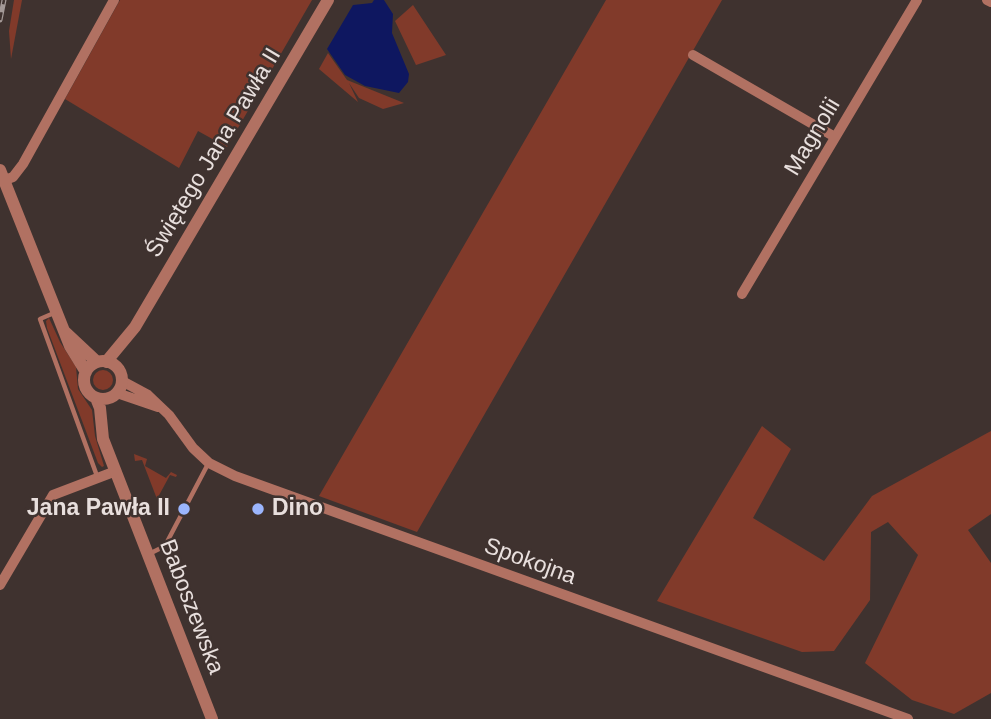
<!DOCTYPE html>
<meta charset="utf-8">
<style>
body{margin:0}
canvas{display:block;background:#3f322f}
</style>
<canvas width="991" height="719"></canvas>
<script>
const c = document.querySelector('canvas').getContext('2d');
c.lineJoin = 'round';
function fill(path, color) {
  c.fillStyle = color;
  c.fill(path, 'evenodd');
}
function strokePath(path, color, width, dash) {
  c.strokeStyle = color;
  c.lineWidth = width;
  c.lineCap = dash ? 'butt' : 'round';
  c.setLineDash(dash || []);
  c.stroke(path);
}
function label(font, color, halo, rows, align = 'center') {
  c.font = font + ' Helvetica,sans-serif';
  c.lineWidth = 5;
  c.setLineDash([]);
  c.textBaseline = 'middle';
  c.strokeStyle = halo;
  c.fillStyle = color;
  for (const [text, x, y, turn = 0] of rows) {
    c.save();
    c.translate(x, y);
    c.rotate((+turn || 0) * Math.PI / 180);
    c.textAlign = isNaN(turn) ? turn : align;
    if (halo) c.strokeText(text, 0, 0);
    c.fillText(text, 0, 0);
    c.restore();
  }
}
fill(new Path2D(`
 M14 0H22L11 59 9 31Z
 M120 0H312L227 147 198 131 179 168 65 99Z
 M606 0H722L417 532 319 496Z
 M413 5 446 55 416 65 395 21Z
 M328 53 347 80 404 103 383 109 359 98 349 83 358 102 319 69Z
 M49 318 60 342 76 367 78 389 92 410 95 436 104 466 102 467 98 463 47 328 46 321Z
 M93 380a10 10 0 1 1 20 0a10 10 0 1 1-20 0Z
 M762 426 791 449 753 518 824 561 872 496 991 431V514L968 530 991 563V693L954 714 912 700 865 663 918 555 888 522 871 532 870 600 834 651 802 652 657 601Z
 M134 454 147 459 145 466 166 478 171 472 177 475 176 477 170 475 157 499 142 460 135 461Z`), '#813a2a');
fill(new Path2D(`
 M374 0H384L393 14 392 33 409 74 408 82 399 93 365 86 345 75 327 49 353 5 372 3Z`), '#0e1760');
strokePath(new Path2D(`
 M54 313 40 319 97 476
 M149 554 161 548 167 542 208 464`), '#b17162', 4.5);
strokePath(new Path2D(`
 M987 0 991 2
 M693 55 835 137
 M5 180 13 177 23 164 114 0
 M742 294 917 0
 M122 381 148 395 169 415 193 448 209 463 235 476 908 719
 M117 393 158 407
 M0 585 53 495 116 471`), '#b17162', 10);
strokePath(new Path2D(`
 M0 170 70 346 86 372
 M65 332 97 362
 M84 380a19 19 0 1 1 38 0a19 19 0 1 1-38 0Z
 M106 362 135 327 328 0
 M96 398 100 408 103 439 212 719`), '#b17162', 12);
const rail = new Path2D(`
 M0 20 4 0`);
strokePath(rail, '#a49997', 5);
strokePath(rail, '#3f322f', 2.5, [8]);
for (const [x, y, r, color] of [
 [184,509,7,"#9bb5fd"],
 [258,509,7,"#9bb5fd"]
]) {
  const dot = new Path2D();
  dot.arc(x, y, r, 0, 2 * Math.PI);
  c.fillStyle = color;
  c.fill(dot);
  strokePath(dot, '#3f322f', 2.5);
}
label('23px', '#e8dfdd', '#3f322f', [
 ["Magnolii",813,137,-59],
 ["Świętego Jana Pawła II",214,153,-59],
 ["Spokojna",530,562,20],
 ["Baboszewska",191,607,69]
]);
label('bold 23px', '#e8dfdd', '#3f322f', [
 ["Jana Pawła II",170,509],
 ["Dino",272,509,"left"]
], 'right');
</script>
